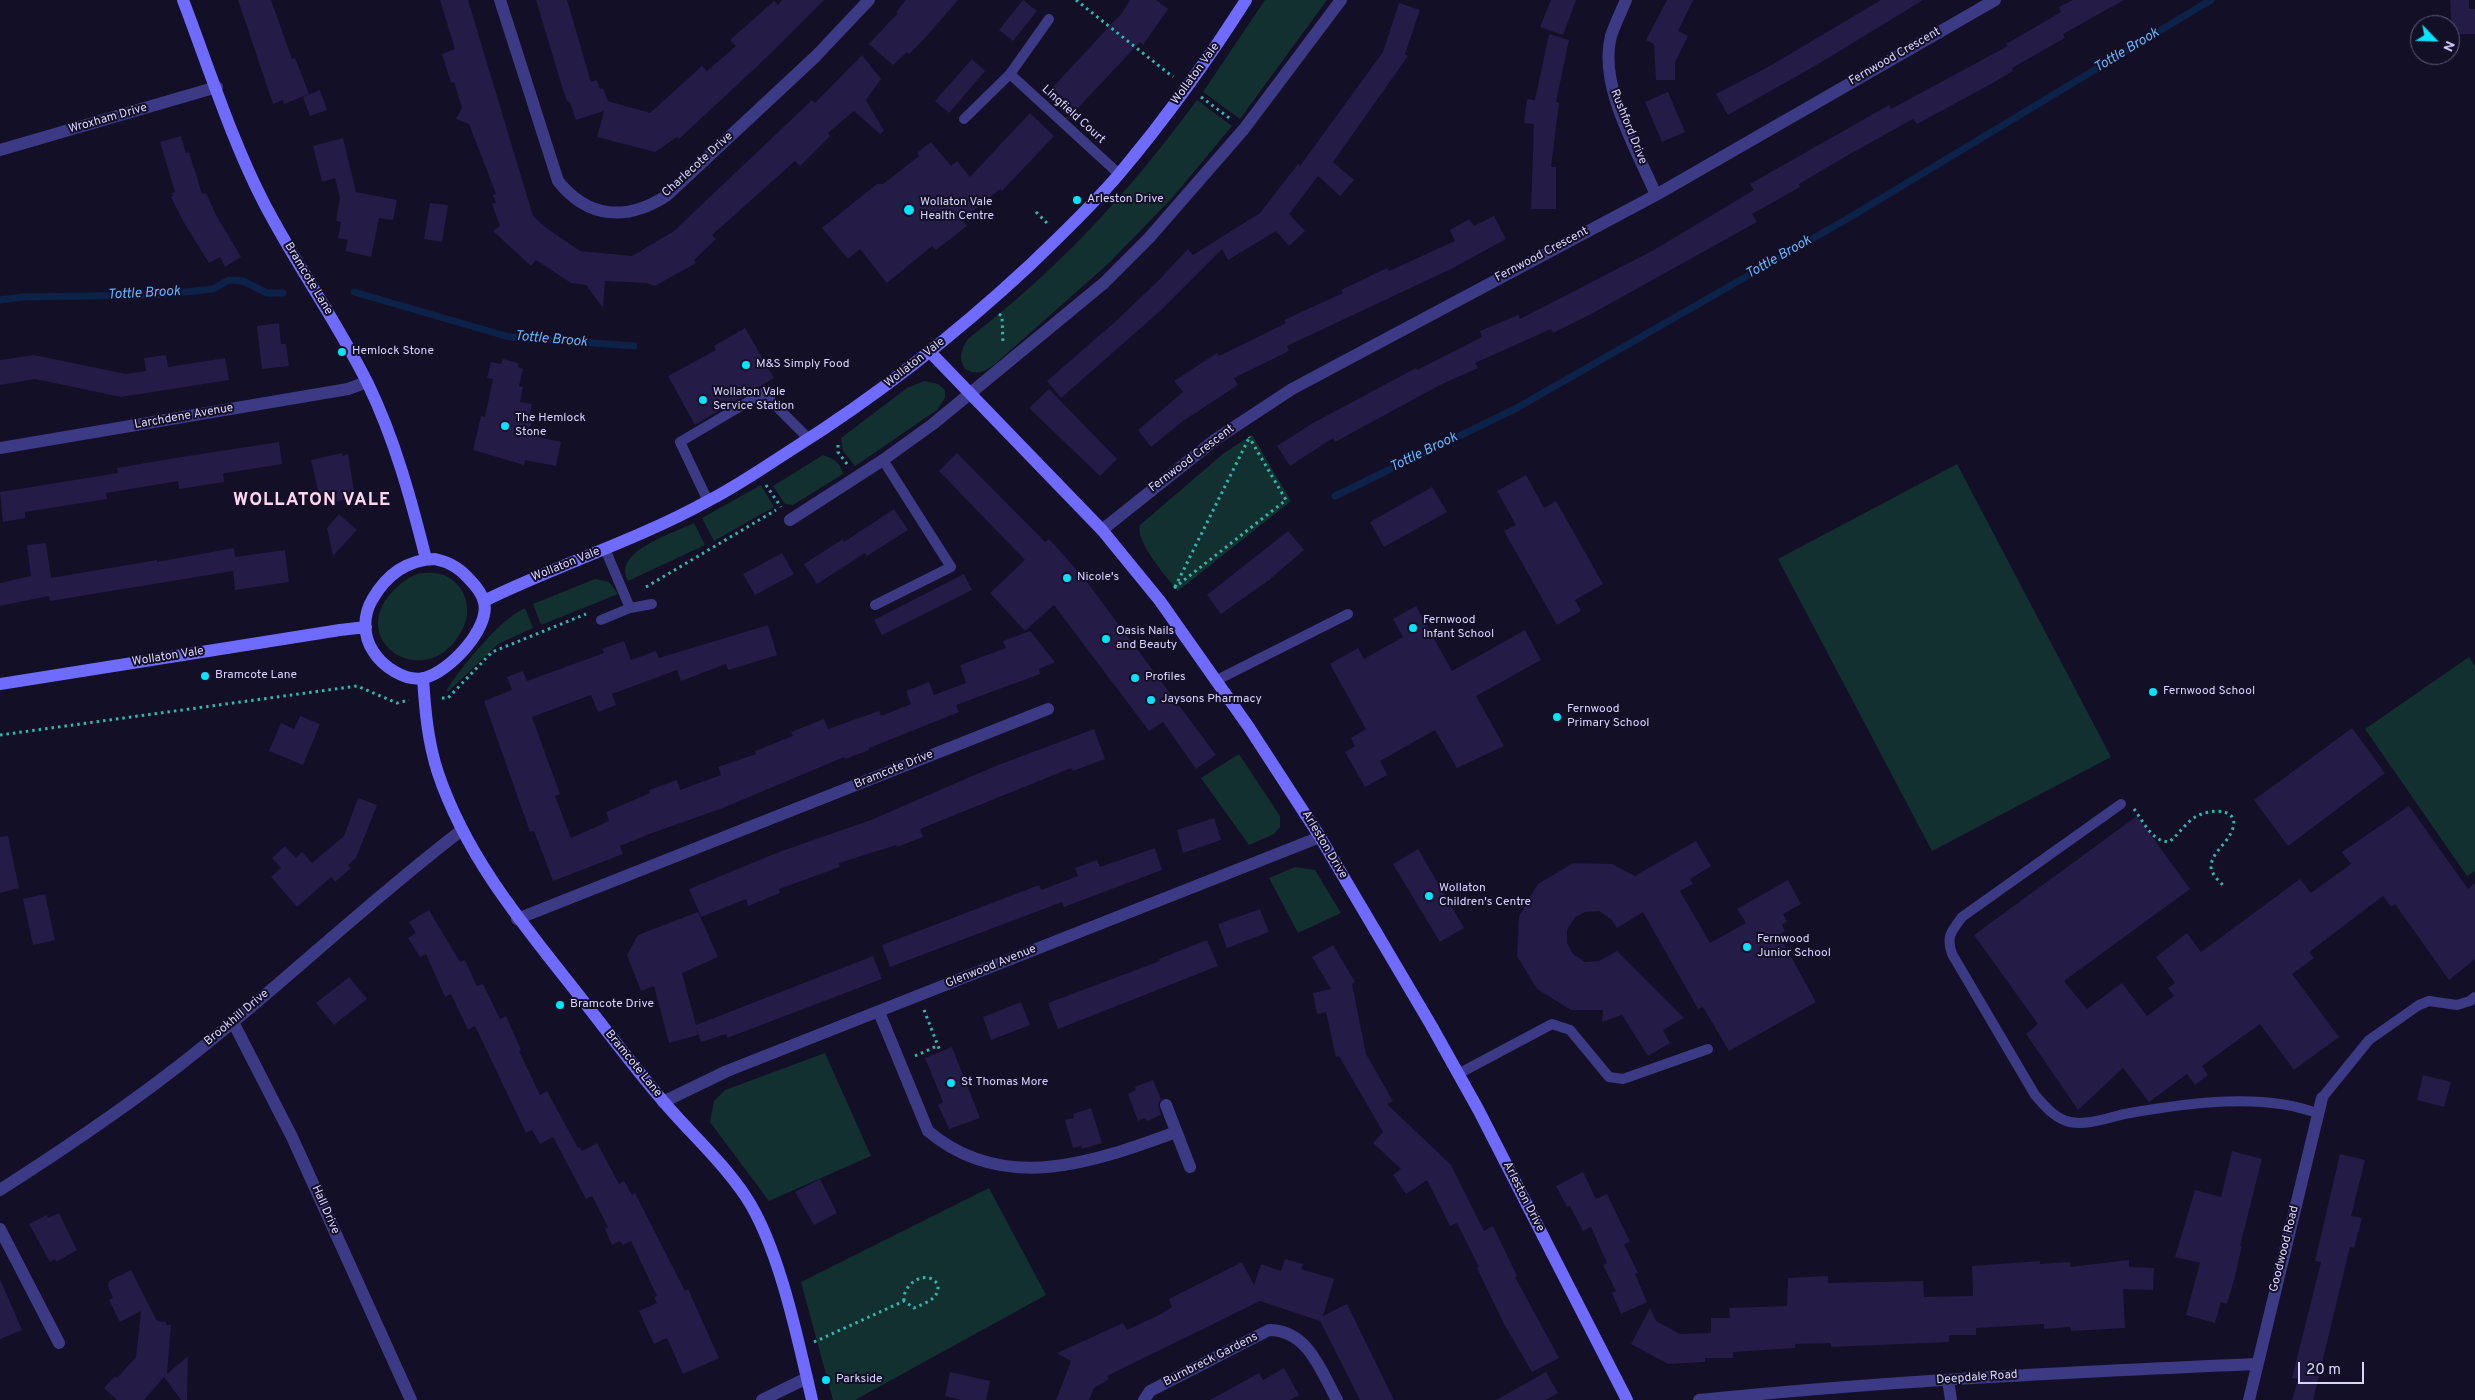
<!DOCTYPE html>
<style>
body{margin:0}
#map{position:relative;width:2475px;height:1400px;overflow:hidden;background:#130f26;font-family:Overpass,sans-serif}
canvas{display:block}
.north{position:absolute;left:2410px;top:15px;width:50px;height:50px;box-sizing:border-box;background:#130f26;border:1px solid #625e7d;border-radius:50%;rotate:114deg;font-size:14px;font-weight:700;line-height:20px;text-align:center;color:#d9d4ff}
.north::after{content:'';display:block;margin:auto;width:18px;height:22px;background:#00e5ff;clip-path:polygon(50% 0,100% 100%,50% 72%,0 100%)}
.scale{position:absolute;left:2298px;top:1362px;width:66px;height:22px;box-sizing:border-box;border:2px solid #d9d4ff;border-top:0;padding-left:6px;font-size:15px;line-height:18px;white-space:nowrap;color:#d9d4ff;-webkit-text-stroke:4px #130f26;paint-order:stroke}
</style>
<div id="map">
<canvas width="2475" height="1400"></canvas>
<div class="north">N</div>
<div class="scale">20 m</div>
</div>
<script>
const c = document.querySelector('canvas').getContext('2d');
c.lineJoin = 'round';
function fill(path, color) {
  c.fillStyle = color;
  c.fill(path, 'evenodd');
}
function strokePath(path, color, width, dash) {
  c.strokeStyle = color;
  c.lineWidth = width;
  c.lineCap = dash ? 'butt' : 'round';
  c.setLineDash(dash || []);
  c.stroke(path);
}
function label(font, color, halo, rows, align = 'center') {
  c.font = font + ' Overpass,sans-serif';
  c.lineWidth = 4;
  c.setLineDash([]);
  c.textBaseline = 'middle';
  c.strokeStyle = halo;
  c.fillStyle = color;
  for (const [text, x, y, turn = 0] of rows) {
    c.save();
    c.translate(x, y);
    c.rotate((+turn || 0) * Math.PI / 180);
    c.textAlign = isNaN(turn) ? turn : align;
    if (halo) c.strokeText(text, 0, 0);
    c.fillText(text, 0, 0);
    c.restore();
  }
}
fill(new Path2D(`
 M1265 0H1327L1240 119 1203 92Z
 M1197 100 1232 126 1173 197 1109 263 995 364C984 372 978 376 965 369 958 358 961 349 968 339 998 315 1027 291 1055 264 1107 215 1154 158 1197 100Z
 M924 381 938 384 945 390V398L937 410 855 466 843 451 841 438 907 388Z
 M1252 435 1291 501 1178 591C1167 578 1134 540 1140 525L1224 453Z
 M823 455C834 459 840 462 843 474L793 505 785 504 773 486Z
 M1957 464 2111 757 1932 851 1778 559Z
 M761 485 774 507 714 541 702 518Z
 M694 523 705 545 628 581C612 551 672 534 694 523Z
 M421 573C427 573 434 572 440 574 463 580 473 606 464 626 432 697 344 644 392 592 401 583 409 576 421 573Z
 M595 579 609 582 618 594 541 625 533 604Z
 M525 608 533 628 498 644 449 691H446C462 666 499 620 525 608Z
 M2469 657 2475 666V871L2467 876 2365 729Z
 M1239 754 1280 816V827L1274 834 1249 845 1201 778Z
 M1295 867 1315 870 1341 913 1298 933 1269 878Z
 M825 1053 871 1156 769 1201 710 1122 714 1101 725 1090Z
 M989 1188 1046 1295 855 1400H833L801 1282Z`), '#12302f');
strokePath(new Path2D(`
 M354 292 509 337 634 346
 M0 300 22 297 156 295 213 289 229 280 243 281 267 293H283
 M1335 496 1515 409 1847 219 2211 0`), '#0c2248', 7);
fill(new Path2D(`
 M238 0H271L292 59 295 58 309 94 284 104 283 100 273 104Z
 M440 0H468L533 216 545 227 580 251 632 256 674 231 812 100 815 103 862 55 881 79 866 100 884 131 880 134 854 111 828 133 830 136 800 166 795 161 712 235 716 239 694 260 696 263 655 286 647 283 605 281 603 308 586 285 571 283 536 260 531 266 493 231 500 226 492 204 496 203 493 195 496 194 469 124 456 119 462 108 454 82 451 83 442 54 455 49Z
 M536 0H567L591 82 597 80 600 89 603 88 608 101 650 113 702 66 707 71 736 46 730 40 774 1 778 5 782 0H824L767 57 679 139 677 137 655 152 597 137 604 111 576 120 570 102 567 101 564 93Z
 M906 0H958L926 37 909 54 907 52 893 65 869 44 898 13 896 12Z
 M1023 0 1037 11 1013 41 999 30Z
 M1130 0H1156L1168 9 1143 45 1140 42 1076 110 1052 88 1122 13Z
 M1551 0H1576L1563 35 1540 27Z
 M1667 0H1693L1678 31 1688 36 1675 62V80H1656L1654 44 1646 40Z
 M1881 0H1923L1820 63 1728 115 1716 94 1768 67Z
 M2073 0H2124L2063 34 2065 38 2012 68 2013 71 1991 84 1917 124 1913 119 1850 154 1799 184 1800 187 1752 214 1757 222 1593 313 1553 333 1551 329 1475 363 1478 368 1440 385 1335 442 1333 438 1290 466 1277 446 1313 423 1416 368 1417 370 1482 337 1480 331 1518 315 1520 319 1652 251 1754 190 1750 184 1889 105 1891 109 2008 46 2006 44 2061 12 2059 7Z
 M2450 0H2469V9H2475V34H2452Z
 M1399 3 1420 10 1405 54 1408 56 1333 162 1354 180 1340 196 1318 176 1289 214 1305 231 1289 246 1276 231 1228 260 1222 249 1159 312 1061 398 1047 381 1116 321 1159 280 1188 249 1193 255 1260 213 1298 164 1300 166 1383 52Z
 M1549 34 1569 40 1556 102 1559 103 1551 167H1556V209H1531L1534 124 1524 123 1527 99 1535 100Z
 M972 59 985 71 949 113 935 101Z
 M320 90 327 110 310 116 303 97Z
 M1668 92 1685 132 1662 142 1645 102Z
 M1030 113 1054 136 1002 191 1000 189 962 220 967 226 936 250 932 246 887 283 860 249 848 259 822 228 877 184H883L919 156 917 153 931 142 951 166 957 161 970 177Z
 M181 136 186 153 189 152 202 194 206 193 216 215 241 257 225 267 220 257 209 263 183 221 171 197 173 196 172 193 175 192 160 142Z
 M343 138 356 192 397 200 393 220 379 218 371 257 345 251 348 240 338 238 341 222 336 221 340 198 335 178 322 182 313 146Z
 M430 203 448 205 442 242 424 239Z
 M1494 216 1506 239 1453 268 1287 346 1289 351 1234 378 1238 385 1183 421 1151 447 1138 430 1183 392 1174 381 1217 353 1219 356 1254 339 1286 323 1284 320 1343 293 1341 290 1387 268 1389 271 1455 241 1450 230 1469 219 1474 226Z
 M279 323 281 344H286L289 366 262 369 257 326Z
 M745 328 774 378 695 425 668 376 716 350 714 346Z
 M34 355 126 374 146 371 144 358 166 355 168 367 225 358 229 380 121 397 35 379 0 385V360Z
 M503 359 518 363V367L523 369 519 386 523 387 520 402 532 404 530 413 533 414 529 435 561 442 556 466 525 460 524 465 473 450 481 416 485 417 493 379 487 378 491 362 501 364Z
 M1049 389 1117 459 1100 476 1029 408Z
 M279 442 282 464 226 473H223L224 482 179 489 178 481 106 493 107 499 25 512V518L3 522 0 492 118 473 117 468 175 458Z
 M342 453V456L348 454 355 497 332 503 330 493 319 495 311 460Z
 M957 453 1045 542 1049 539 1084 578 1216 755 1196 769 1163 722 1149 731 1054 605 1025 631 990 593 1025 560 939 471Z
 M1526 475 1544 508 1556 501 1603 584 1575 600 1581 611 1557 625 1504 531 1516 525 1497 491Z
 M1432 487 1447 512 1384 547 1370 522Z
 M894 509 908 530 867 556 865 553 817 584 804 564 843 539 844 542Z
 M339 514 357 530 333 556 327 528Z
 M1288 531 1304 550 1269 580 1221 614 1207 595Z
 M46 543 51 578 157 560V562L234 548 235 557 285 550 289 582 235 590 233 571 50 601 49 596 0 606V583L31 576 27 545Z
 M782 553 794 574 755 595 743 574Z
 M964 574 972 590 882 635 874 620Z
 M1416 606 1452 671 1525 630 1541 660 1476 696 1504 746 1457 768 1435 730 1380 761 1387 775 1365 787 1345 752 1355 746 1351 738 1366 729 1330 664 1358 648 1364 659 1403 637 1393 619Z
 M768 625 777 655 728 670 726 664 681 681 677 670 612 694 616 705 598 712 591 695 532 717 560 794 555 796 571 838 609 821 606 812 650 793 649 790 677 780 680 790 721 775 718 767 756 754 755 751 793 736 791 732 824 719 828 729 879 711 881 716 911 704 906 691 929 682 934 695 966 683 960 665 1006 648 1003 641 1030 631 1055 662 1039 669 1040 674 956 705 959 712 869 748V750L845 759 844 757 723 808 652 833 620 846 623 854 553 881 534 831 530 832 484 701 512 690 507 677 523 671 527 681 604 653 602 649 624 641 631 660 656 651 659 658Z
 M300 716 320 724 303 765 269 751 281 723 294 729Z
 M2352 728 2385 773 2288 846 2254 800Z
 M1094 729 1105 759 1073 771 1071 768 920 829 923 837 897 847 896 845 839 863 840 867 779 889 780 893 748 906 746 899 701 917 689 889 779 852 871 820 993 767Z
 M358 798 377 805 356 858 348 865 351 868 335 882 331 877 297 907 271 877 281 868 272 858 285 846 296 858 302 852 312 863 344 836Z
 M2409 806 2468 889 2475 883V959L2449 980 2395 904 2391 907 2383 896 2309 952 2314 958 2292 974 2339 1037 2294 1070 2260 1024 2202 1066 2208 1075 2195 1085 2187 1074 2149 1102 2123 1068 2078 1110 2026 1034 2038 1024 1974 935 2137 816 2190 889 2064 981 2087 1009 2122 983 2147 1016 2174 996 2168 988 2175 983 2156 957 2187 933 2201 952 2300 879 2311 893 2351 864 2342 852Z
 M1214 818 1221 840 1183 853 1177 830Z
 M8 836 19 888 0 893V837Z
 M1696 841 1711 866 1690 879 1693 884 1680 891 1710 943 1746 923 1737 909 1788 880 1801 904 1783 914 1787 921 1782 925 1785 931 1779 935 1816 1002 1729 1051 1703 1007 1698 1009 1643 912 1617 928 1611 919 1599 911 1585 912 1575 917 1567 930V943L1573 954 1585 962 1599 961 1617 951 1684 1018 1663 1030 1670 1043 1648 1056 1622 1015 1602 1022 1603 1010H1571L1537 989 1517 956 1519 916 1538 884 1573 863 1612 864 1635 876Z
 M1155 848 1162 870 1064 907 1062 902 890 967 882 945 1039 885 1041 890 1078 876 1075 868 1097 860 1100 867Z
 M1418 849 1464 928 1440 942 1393 864Z
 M45 894 55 940 33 945 23 899Z
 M1260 909 1269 932 1227 948 1218 924Z
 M429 910 460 962 465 960 477 986 483 984 500 1019 506 1016 521 1050 519 1051 540 1095 547 1091 578 1148 580 1147 582 1151 597 1143 619 1184 624 1181 632 1195 635 1193 685 1291 688 1289 719 1358 683 1374 667 1338 654 1344 639 1311 657 1303 654 1297 657 1296 631 1241 623 1245 620 1241 612 1245 605 1229 608 1227 592 1196 586 1199 553 1137 540 1144 532 1130 526 1133 475 1026 468 1030 451 994 445 997 426 954 420 957 408 938 416 933 409 922Z
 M698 912 718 957 682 973 696 1025 873 956 882 979 727 1038 726 1034 701 1042 696 1027 698 1035 669 1043 654 986 641 991 627 955 638 935Z
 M1207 940 1218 966 1058 1029 1048 1003 1160 961 1159 959Z
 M1333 945 1355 982 1352 984 1366 1054 1393 1101 1387 1104 1451 1165 1484 1231 1493 1226 1517 1276 1515 1277 1559 1358 1532 1372 1504 1324 1477 1268 1479 1267 1457 1223 1450 1226 1427 1180 1406 1194 1393 1175 1401 1169 1373 1143 1383 1132 1339 1056 1336 1057 1326 1012 1317 1014 1313 993 1331 989 1312 957Z
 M349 977 367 999 334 1025 316 1003Z
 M1021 1002 1030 1025 991 1040 983 1017Z
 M952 1047 980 1118 949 1129 938 1105 943 1102 925 1058Z
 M2423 1075 2451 1082 2444 1107 2417 1100Z
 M1153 1080 1161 1099 1158 1104 1161 1115 1147 1121 1145 1118 1138 1121 1128 1094 1136 1090 1135 1087Z
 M1091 1108 1102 1143 1082 1149 1081 1146 1073 1148 1065 1120 1074 1118 1073 1114Z
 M2232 1151 2262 1159 2240 1246H2242L2235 1276 2227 1304 2221 1302 2215 1323 2186 1315 2200 1263 2175 1257 2195 1190 2221 1197Z
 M2340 1154 2365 1160 2351 1216 2362 1218 2354 1248 2350 1247 2313 1400H2292L2298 1379 2292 1378 2321 1262 2315 1261Z
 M1583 1172 1596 1199 1607 1194 1630 1242 1624 1244 1638 1273 1635 1274 1647 1302 1621 1314 1612 1293 1616 1291 1603 1265 1607 1263 1591 1227 1583 1231 1570 1206 1567 1207 1556 1186Z
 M820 1179 837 1213 814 1225 795 1192Z
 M59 1213 77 1250 56 1262 55 1259 50 1262 29 1224 47 1215 48 1218Z
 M1285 1259 1303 1264 1301 1269 1334 1279 1323 1316 1347 1304 1394 1400H1360L1320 1321 1260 1301 1107 1376 1109 1379 1094 1388 1089 1400H1056L1071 1361 1057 1353 1123 1323 1127 1330 1161 1314 1172 1307 1169 1299 1242 1262 1254 1285 1261 1264 1281 1271Z
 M2129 1260V1267L2154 1268 2153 1290 2123 1289 2125 1328 2071 1331 2070 1327 2044 1329V1324L1976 1328V1335H1949V1342L1831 1347V1343L1795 1344V1348L1733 1352V1358H1705V1362L1668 1364 1631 1344 1650 1308 1656 1321 1680 1334 1711 1333V1318H1730L1729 1308 1787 1306 1788 1278 1828 1276V1283L1923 1281 1924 1297 1973 1296 1972 1266 2040 1261V1264L2070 1262V1267Z
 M131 1270 157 1321 166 1322V1325H171L167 1374 188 1356 187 1400H181L164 1377 144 1400H117L104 1388 115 1376 117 1378 136 1357 141 1311 120 1322 109 1300 113 1298 108 1286 109 1281Z
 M0 1279 22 1330 0 1339Z
 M1284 1368 1299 1395 1290 1400H1210L1259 1373 1263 1380Z
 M950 1372 990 1381 986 1400H961L945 1396Z
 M1546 1372 1558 1393 1546 1400H1496Z`), '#241b47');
strokePath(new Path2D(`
 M1076 0 1173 77
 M1201 97 1232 120
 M1036 212 1048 224
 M999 314 1002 316 1003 344
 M838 445V452L847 464
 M766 485 781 507
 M646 587 776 510
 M1175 587 1249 438
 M1174 588 1286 500 1249 437
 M442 698H448L492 652 586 614
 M0 735 357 686 397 703 409 700
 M2134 809C2144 822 2151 841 2169 842 2179 834 2186 822 2197 816 2213 808 2243 808 2231 833 2226 844 2212 853 2211 866 2211 874 2218 880 2223 885
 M924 1010 940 1051
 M915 1056 937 1046
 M814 1342 904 1301 914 1308C926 1302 939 1300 938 1285 928 1268 902 1283 904 1301`), '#2fb8b0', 3, [2.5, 4]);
strokePath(new Path2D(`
 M1010 74 1119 174
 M964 119 1010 74 1049 19
 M708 501 680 442 763 393 809 439
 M605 549 630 608
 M875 605 951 567 883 460
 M601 620 630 608 652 604
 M1217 680 1348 614
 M2121 804 1962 917C1951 932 1946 936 1952 954L2035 1095C2045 1106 2055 1119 2070 1122 2090 1126 2111 1116 2130 1113 2188 1103 2263 1092 2319 1114
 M1458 1074 1552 1024 1570 1030 1609 1077 1623 1079 1708 1049
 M2322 1098 2369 1040 2419 1005 2429 1001 2457 1005 2470 1001 2475 997`), '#3d3a85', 10);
strokePath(new Path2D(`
 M500 0 558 181C588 219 627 221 666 196L816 56 869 0
 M1626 0C1621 12 1615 24 1611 36 1598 85 1637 150 1656 195
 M0 150 217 87
 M0 448 348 389 367 382
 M790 520 883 460 933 424 1104 283 1149 238 1244 129 1341 0
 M1102 530 1216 439 1292 389 1656 195 1995 0
 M517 919 1048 709
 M879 1012 928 1131C1004 1195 1094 1162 1176 1132
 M233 1022 292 1137 411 1400
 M663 1102 727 1071 1320 837
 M1166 1105 1190 1167
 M0 1190C67 1147 133 1103 195 1053 286 981 370 900 462 830
 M0 1229 59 1343
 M1948 1380 1951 1400
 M762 1400 807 1378
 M1144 1400 1150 1391 1269 1330C1308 1330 1321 1371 1337 1400
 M1699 1400C1884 1381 2070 1372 2256 1364
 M2249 1400 2322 1098`), '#3d3a85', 12);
strokePath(new Path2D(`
 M183 0C209 68 231 139 264 203 296 265 337 321 368 384 395 440 411 499 426 559
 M930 352 1102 530 1160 601 1248 726 1320 837 1431 1025 1479 1111 1627 1400
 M435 559C449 562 461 569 470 580 476 586 482 594 484 602 491 628 448 673 424 678 405 682 382 666 373 651 363 636 363 615 372 600 386 575 406 560 435 559Z
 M484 601C557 565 635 541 706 502 736 487 763 468 791 450 877 396 956 334 1030 265 1061 235 1093 205 1120 173 1166 118 1208 60 1246 0
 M423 678C425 710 428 743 438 773 466 856 521 922 574 989 604 1027 632 1065 663 1101 690 1133 722 1161 746 1197 779 1247 798 1340 812 1400
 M0 684 340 630 366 627`), '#6f6bff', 12);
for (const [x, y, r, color] of [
 [1077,200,5,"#00e5ff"],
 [909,210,6,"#00e5ff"],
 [342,352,5,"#00e5ff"],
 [746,365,5,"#00e5ff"],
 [703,400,5,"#00e5ff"],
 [505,426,5,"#00e5ff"],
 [1067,578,5,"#00e5ff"],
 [1413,628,5,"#00e5ff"],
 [1106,639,5,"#00e5ff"],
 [205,676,5,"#00e5ff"],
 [1135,678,5,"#00e5ff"],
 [2153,692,5,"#00e5ff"],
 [1151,700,5,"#00e5ff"],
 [1557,717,5,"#00e5ff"],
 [1429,896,5,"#00e5ff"],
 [1747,947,5,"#00e5ff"],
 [560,1005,5,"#00e5ff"],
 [951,1083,5,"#00e5ff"],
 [826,1380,5,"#00e5ff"]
]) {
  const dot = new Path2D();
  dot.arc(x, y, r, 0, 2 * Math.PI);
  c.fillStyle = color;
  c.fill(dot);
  strokePath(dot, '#130f26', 2);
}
label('12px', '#d9d4ff', '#130f26', [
 ["Fernwood Crescent",1895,57,-30],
 ["Wollaton Vale",1196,74,-54],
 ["Lingfield Court",1073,115,42],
 ["Wroxham Drive",108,119,-16],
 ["Rushford Drive",1628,127,68],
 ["Charlecote Drive",698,165,-42],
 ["Fernwood Crescent",1542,255,-28],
 ["Bramcote Lane",308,279,59],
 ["Wollaton Vale",915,363,-38],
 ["Larchdene Avenue",184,417,-10],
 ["Fernwood Crescent",1192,459,-37],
 ["Wollaton Vale",566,565,-22],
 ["Wollaton Vale",168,657,-9],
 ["Bramcote Drive",894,770,-22],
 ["Arleston Drive",1324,845,59],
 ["Glenwood Avenue",991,967,-22],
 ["Brookhill Drive",237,1018,-40],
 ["Bramcote Lane",633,1064,51],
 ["Arleston Drive",1523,1197,63],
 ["Hall Drive",325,1210,66],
 ["Goodwood Road",2285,1249,-76],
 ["Burnbreck Gardens",1211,1360,-27],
 ["Deepdale Road",1977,1378,-4]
]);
label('12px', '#d9d4ff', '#130f26', [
 ["Arleston Drive",1087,200],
 ["Wollaton Vale",920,203],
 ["Health Centre",920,217],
 ["Hemlock Stone",352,352],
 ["M&S Simply Food",756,365],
 ["Wollaton Vale",713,393],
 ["Service Station",713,407],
 ["The Hemlock",515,419],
 ["Stone",515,433],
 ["Nicole's",1077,578],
 ["Fernwood",1423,621],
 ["Infant School",1423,635],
 ["Oasis Nails",1116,632],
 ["and Beauty",1116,646],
 ["Bramcote Lane",215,676],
 ["Profiles",1145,678],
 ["Fernwood School",2163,692],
 ["Jaysons Pharmacy",1161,700],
 ["Fernwood",1567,710],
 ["Primary School",1567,724],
 ["Wollaton",1439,889],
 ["Children's Centre",1439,903],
 ["Fernwood",1757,940],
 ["Junior School",1757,954],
 ["Bramcote Drive",570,1005],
 ["St Thomas More",961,1083],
 ["Parkside",836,1380]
], 'left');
label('italic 14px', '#62b6ff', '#130f26', [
 ["Tottle Brook",2127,51,-31],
 ["Tottle Brook",1779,258,-30],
 ["Tottle Brook",144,294,-3],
 ["Tottle Brook",551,340,5],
 ["Tottle Brook",1424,453,-26]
]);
c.letterSpacing = '1px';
label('bold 18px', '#ffd6f0', '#130f26', [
 ["WOLLATON VALE",312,501]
]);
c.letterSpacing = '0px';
</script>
